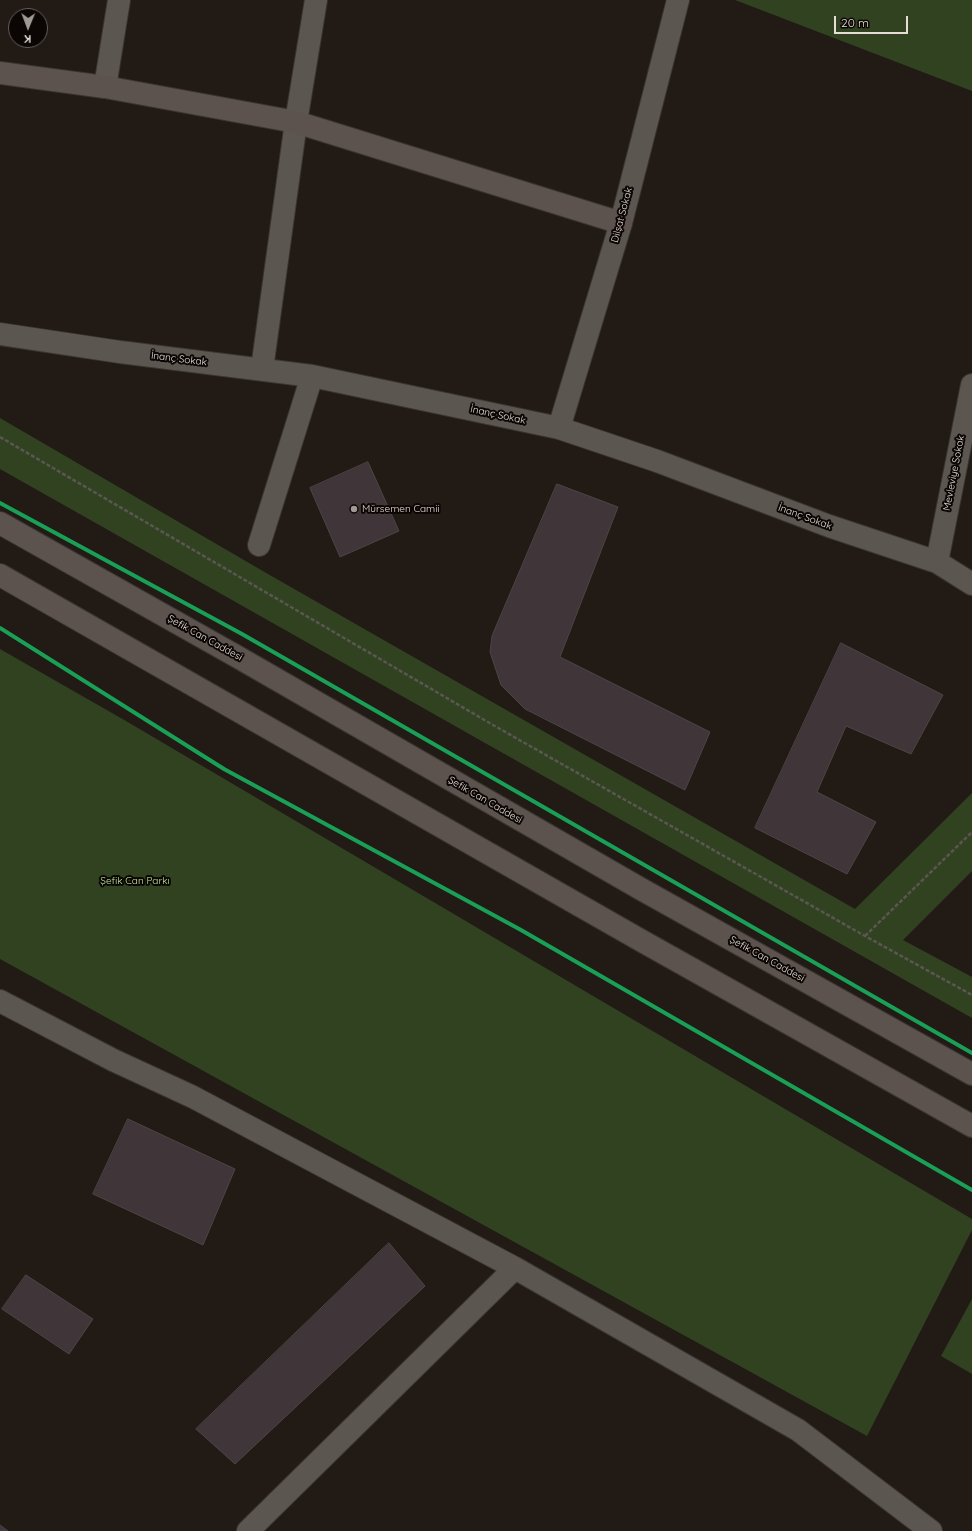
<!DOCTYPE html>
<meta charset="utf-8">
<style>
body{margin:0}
#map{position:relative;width:972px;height:1531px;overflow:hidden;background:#211a15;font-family:Quicksand,sans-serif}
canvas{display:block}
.north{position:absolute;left:8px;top:8px;width:40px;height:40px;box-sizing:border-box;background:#0b0604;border:1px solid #635c58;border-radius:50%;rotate:181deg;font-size:11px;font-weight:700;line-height:16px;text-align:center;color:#e6ddd7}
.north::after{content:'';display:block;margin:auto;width:14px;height:18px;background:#a19993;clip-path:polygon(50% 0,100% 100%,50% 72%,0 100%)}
.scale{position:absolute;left:834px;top:16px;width:74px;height:18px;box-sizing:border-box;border:2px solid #e6ddd7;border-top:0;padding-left:5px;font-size:12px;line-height:14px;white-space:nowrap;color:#e6ddd7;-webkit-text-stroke:3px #0b0604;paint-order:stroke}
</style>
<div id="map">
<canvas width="972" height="1531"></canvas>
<div class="north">K</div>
<div class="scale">20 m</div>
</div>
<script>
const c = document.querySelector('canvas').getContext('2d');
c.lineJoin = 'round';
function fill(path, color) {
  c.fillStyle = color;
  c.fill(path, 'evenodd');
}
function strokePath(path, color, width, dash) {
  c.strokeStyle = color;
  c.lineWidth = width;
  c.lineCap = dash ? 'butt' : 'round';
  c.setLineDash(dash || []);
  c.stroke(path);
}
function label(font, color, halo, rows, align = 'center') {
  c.font = font + ' Quicksand,sans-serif';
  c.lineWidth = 4;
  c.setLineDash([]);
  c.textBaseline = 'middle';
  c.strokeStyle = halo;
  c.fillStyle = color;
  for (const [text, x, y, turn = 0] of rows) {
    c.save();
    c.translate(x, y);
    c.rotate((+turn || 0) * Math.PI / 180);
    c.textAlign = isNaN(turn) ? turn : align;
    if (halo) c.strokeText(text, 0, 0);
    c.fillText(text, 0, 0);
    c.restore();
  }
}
fill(new Path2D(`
 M735 0H972V91Z
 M0 418 268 574 855 909 972 793V871L903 940 972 977V1018L0 469Z
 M0 649 126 721 972 1219V1230L867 1436 0 959Z
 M972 1299V1374L941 1356Z`), '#314221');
const building = new Path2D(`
 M368 462 399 531 340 557 310 488Z
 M557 484 618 507 560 657 710 732 685 790 525 709 501 685 490 652 492 636Z
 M841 643 943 695 911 754 846 726 817 792 876 822 847 874 755 828Z
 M128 1119 235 1169 203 1245 93 1194Z
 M389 1243 425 1286 235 1464 196 1429Z
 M26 1275 93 1319 69 1354 2 1309Z
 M0 1525 8 1531H0Z`);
fill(building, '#40363a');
strokePath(building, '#4b4545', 1);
const street = new Path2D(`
 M105 87 119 0
 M0 334 120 352 312 376 559 428 657 461 829 526 937 562 972 584
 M262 369 296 122 316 0
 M559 428 621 223 678 0
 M259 545 312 376
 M937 562 972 385
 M0 1001 113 1060 193 1097 515 1268 798 1430 931 1531
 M248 1531 515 1268`);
const secondary = new Path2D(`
 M0 73 105 87 296 122 621 223
 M0 523 236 656 641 889 972 1074
 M0 575 642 941 972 1126`);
strokePath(street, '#3a3531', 24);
strokePath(secondary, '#3a3531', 24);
strokePath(new Path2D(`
 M0 437 493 725 865 936 972 995
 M865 936 972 832`), '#5c5652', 2.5, [4, 2]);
strokePath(street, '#5c5651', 22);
strokePath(secondary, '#5c524e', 22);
strokePath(new Path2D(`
 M0 503 242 634 972 1053
 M0 628 224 769 521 930 972 1190`), '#1a9f57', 4);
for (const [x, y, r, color] of [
 [354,509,4,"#a19993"]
]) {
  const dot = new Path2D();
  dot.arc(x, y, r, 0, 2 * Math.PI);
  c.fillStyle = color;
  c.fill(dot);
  strokePath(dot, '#0b0604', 1.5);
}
label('10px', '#e6ddd7', '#0b0604', [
 ["Dilşat Sokak",622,215,-75],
 ["İnanç Sokak",179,359,7],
 ["İnanç Sokak",498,415,12],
 ["Mevleviye Sokak",954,473,-79],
 ["İnanç Sokak",805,517,20],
 ["Şefik Can Caddesi",205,638,29],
 ["Şefik Can Caddesi",485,800,30],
 ["Şefik Can Caddesi",767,959,29]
]);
label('10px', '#e6ddd7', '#0b0604', [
 ["Mürsemen Camii",362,509]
], 'left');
label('10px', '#beea9a', '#0b0604', [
 ["Şefik Can Parkı",135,881]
]);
</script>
